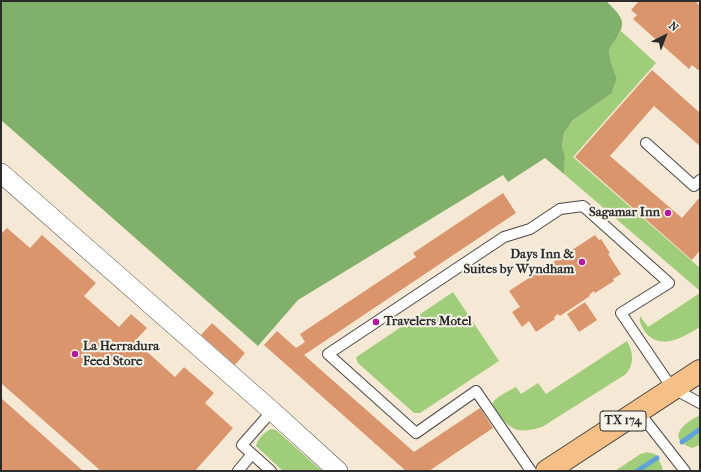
<!DOCTYPE html>
<style>
body{margin:0}
#map{position:relative;width:701px;height:472px;overflow:hidden;background:#f5e9d5;font-family:"IM FELL French Canon",serif}
canvas{display:block}
.frame{position:absolute;inset:0;border:2px solid #2b2b2b;pointer-events:none}
.north{position:absolute;left:645px;top:16px;width:40px;height:40px;-webkit-text-stroke:3px #f7f3e8;paint-order:stroke;rotate:42deg;font-size:11px;font-weight:700;line-height:16px;text-align:center;color:#2b2b2b}
.north::after{content:'';display:block;margin:auto;width:14px;height:18px;background:#2b2b2b;clip-path:polygon(50% 0,100% 100%,50% 72%,0 100%)}
</style>
<div id="map">
<canvas width="701" height="472"></canvas>
<div class="frame"></div>
<div class="north">N</div>
</div>
<script>
const c = document.querySelector('canvas').getContext('2d');
c.lineJoin = 'round';
function fill(path, color) {
  c.fillStyle = color;
  c.fill(path, 'evenodd');
}
function strokePath(path, color, width, dash) {
  c.strokeStyle = color;
  c.lineWidth = width;
  c.lineCap = dash ? 'butt' : 'round';
  c.setLineDash(dash || []);
  c.stroke(path);
}
function label(font, color, halo, rows, align = 'center') {
  c.font = font + ' "IM FELL French Canon",serif';
  c.lineWidth = 4;
  c.setLineDash([]);
  c.textBaseline = 'middle';
  c.strokeStyle = halo;
  c.fillStyle = color;
  for (const [text, x, y, turn = 0] of rows) {
    c.save();
    c.translate(x, y);
    c.rotate((+turn || 0) * Math.PI / 180);
    c.textAlign = isNaN(turn) ? turn : align;
    if (halo) c.strokeText(text, 0, 0);
    c.fillText(text, 0, 0);
    c.restore();
  }
}
fill(new Path2D(`
 M621 31 656 63 573 157 700 268V291L564 174 565 156 562 148 564 133 572 121 612 93 617 78 611 63 609 50Z
 M453 292 499 361 420 413H414L358 363 356 358 358 356Z
 M700 293V327C683 337 662 351 646 333 642 328 639 322 640 316L648 327Z
 M627 341C633 352 635 363 626 374L542 427C521 433 512 433 499 414 497 411 493 407 493 403 495 397 511 390 516 387L521 394 538 383 546 394Z
 M700 415V445L692 448C665 438 684 423 700 415Z
 M271 429 276 430 322 471H283L256 446C257 440 265 431 271 429Z
 M646 452 655 454 659 460 663 469 660 471H615L642 453 643 454Z`), '#a0cd7a');
fill(new Path2D(`
 M1 1H606C630 23 624 26 609 50L611 63 617 78 612 93 572 121 564 133 562 147 565 156 564 174 545 158 508 182 503 175 298 300 258 346 1 120Z`), '#80b06a');
strokePath(new Path2D(`
 M682 442 700 429
 M637 471 657 458`), '#62a3d5', 5);
fill(new Path2D(`
 M639 1H695L700 6V68L698 70 692 65 689 69 633 19 637 15 631 10Z
 M652 70 700 113V146L654 106 610 156 682 218 700 197V250L692 260 575 157Z
 M503 193 516 213 304 355 414 452 480 408 493 428 429 471H406L264 345 277 331 296 348 305 342 300 334 416 257 413 253Z
 M7 228 30 248 42 235 96 283 84 296 119 327 131 314 147 328 135 341 175 377 184 367 214 393 205 403 233 428 195 471H101L1 383V234Z
 M595 235 599 240 601 239 610 253 608 254 621 274 613 279 614 281 595 293 594 291 589 295 590 296 560 316 558 314 554 317 555 319 536 332 529 321 522 327 512 312 520 307 509 291Z
 M585 302 597 320 579 332 567 314Z
 M212 323 245 353 235 365 201 335Z
 M1 398 83 471H1Z`), '#da956c');
const lane = new Path2D(`
 M646 143 694 186 700 180
 M638 411 685 471
 M238 471 252 454
 M271 471 242 445 272 411
 M531 471 476 391 416 433 328 354 504 237 530 229 560 209 583 206 669 283 621 313 672 388 700 403`);
const street = new Path2D(`
 M1 173 272 411 338 471`);
const primary = new Path2D(`
 M547 471 700 371`);
strokePath(lane, '#494844', 12);
strokePath(street, '#494844', 20);
strokePath(primary, '#494844', 24);
strokePath(lane, '#fff', 10);
strokePath(street, '#fff', 19);
strokePath(primary, '#f5bf86', 22);
for (const [x, y, r, color] of [
 [668,213,4,"#b5179e"],
 [582,262,4,"#b5179e"],
 [376,322,4,"#b5179e"],
 [75,354,4,"#b5179e"]
]) {
  const dot = new Path2D();
  dot.arc(x, y, r, 0, 2 * Math.PI);
  c.fillStyle = color;
  c.fill(dot);
  strokePath(dot, '#f7f3e8', 1.5);
}
for (const [x, y, w] of [
 [623,421,46]
]) {
  const box = new Path2D();
  box.roundRect(x - w / 2, y - 10, w, 20, 3);
  c.fillStyle = '#f7f3e8';
  c.fill(box);
  strokePath(box, '#2b2b2b', 1);
}
label('bold 12px', '#2b2b2b', null, [
 ["TX 174",623,421]
]);
label('bold 13px', '#2b2b2b', '#f7f3e8', [
 ["Sagamar Inn",660,213],
 ["Days Inn &",574,255],
 ["Suites by Wyndham",574,270],
 ["Travelers Motel",384,322,"left"],
 ["La Herradura",83,347,"left"],
 ["Feed Store",83,362,"left"]
], 'right');
</script>
